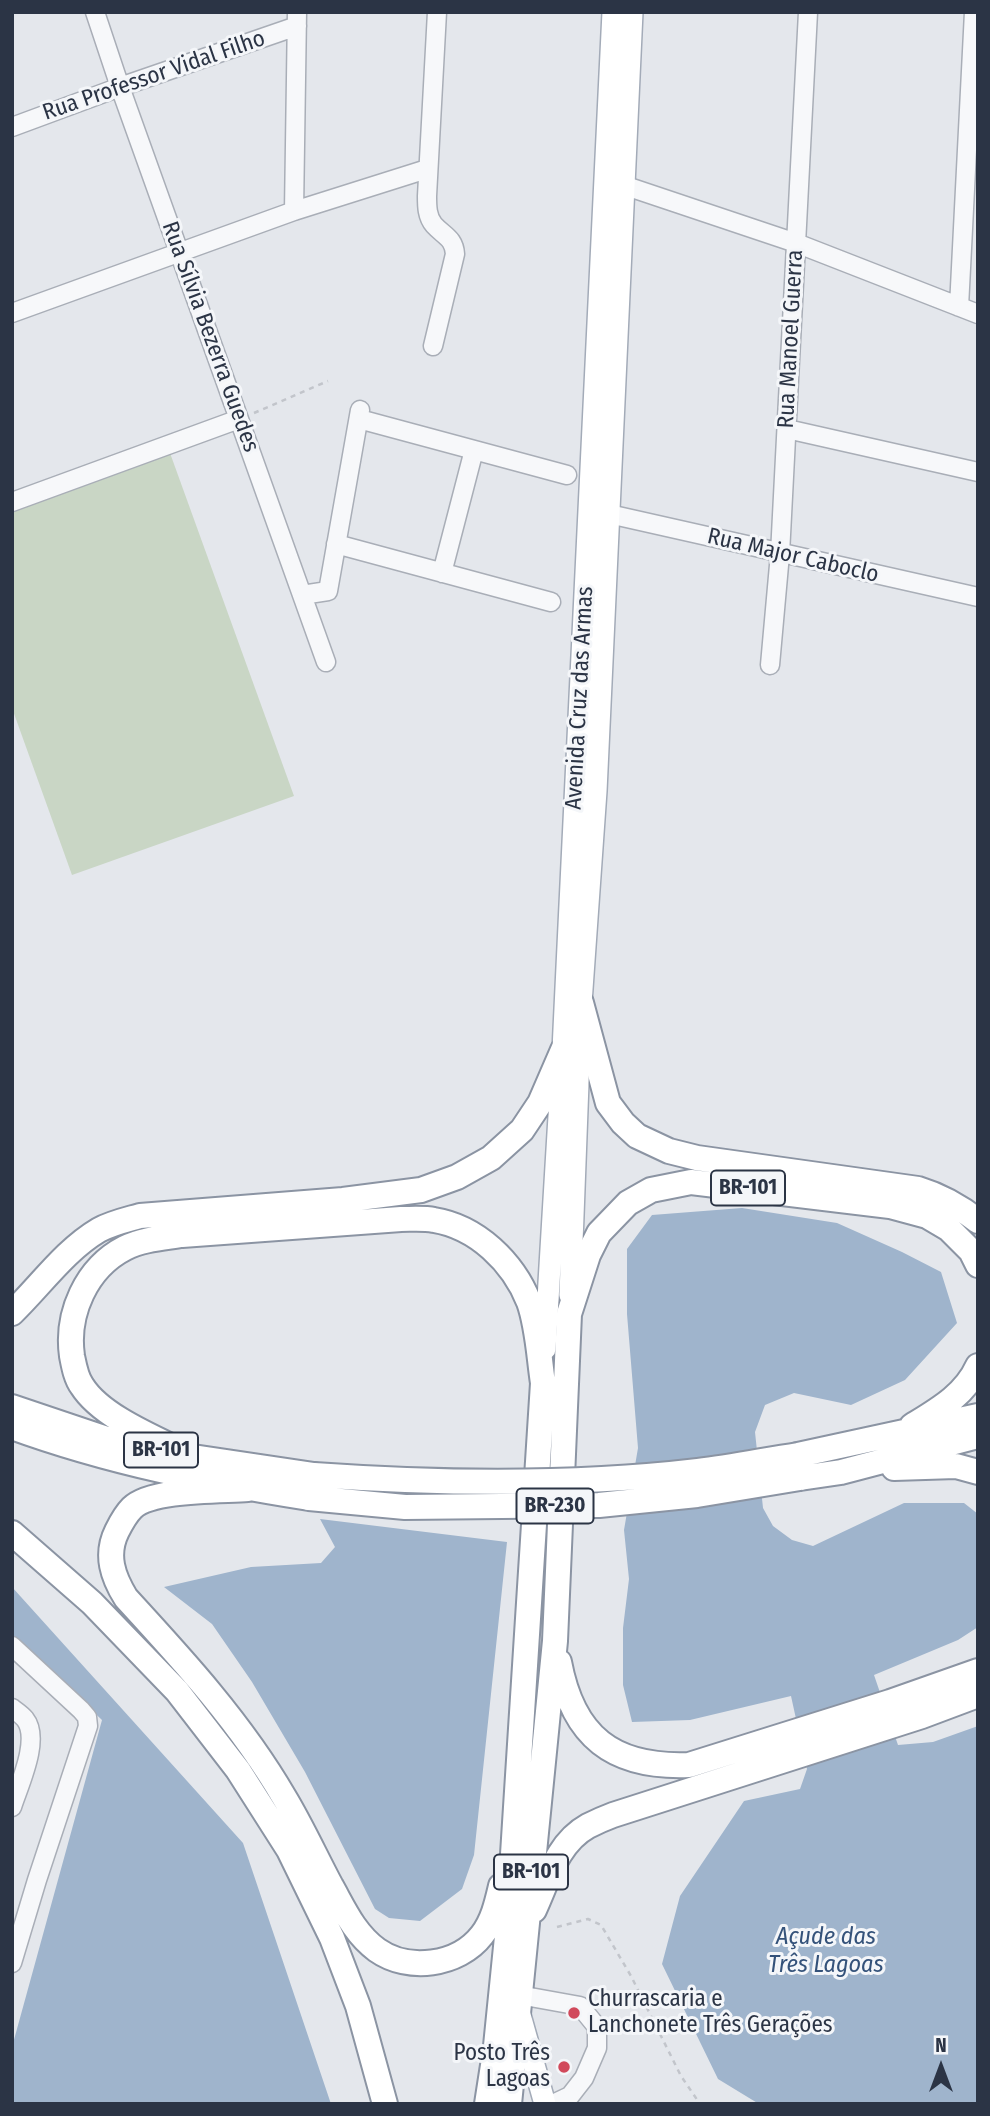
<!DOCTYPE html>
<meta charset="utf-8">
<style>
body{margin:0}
#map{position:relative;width:990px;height:2116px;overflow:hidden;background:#e4e7ec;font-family:"Fira Sans Condensed",sans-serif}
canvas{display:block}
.frame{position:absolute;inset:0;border:14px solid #2b3445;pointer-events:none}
.north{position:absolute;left:906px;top:2032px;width:70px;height:70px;-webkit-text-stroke:5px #f4f6f9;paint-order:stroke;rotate:0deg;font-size:19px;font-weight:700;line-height:28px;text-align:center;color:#2b3445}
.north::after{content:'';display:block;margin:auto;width:24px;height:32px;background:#2b3445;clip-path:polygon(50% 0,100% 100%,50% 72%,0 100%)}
</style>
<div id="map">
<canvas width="990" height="2116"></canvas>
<div class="frame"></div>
<div class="north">N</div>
</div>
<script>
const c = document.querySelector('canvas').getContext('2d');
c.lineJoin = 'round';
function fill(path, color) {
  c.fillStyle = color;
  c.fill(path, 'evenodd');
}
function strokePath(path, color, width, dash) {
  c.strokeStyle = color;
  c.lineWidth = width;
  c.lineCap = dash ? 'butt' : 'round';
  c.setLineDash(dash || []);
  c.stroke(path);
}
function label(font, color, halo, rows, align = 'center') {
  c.font = font + ' "Fira Sans Condensed",sans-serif';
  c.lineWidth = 6;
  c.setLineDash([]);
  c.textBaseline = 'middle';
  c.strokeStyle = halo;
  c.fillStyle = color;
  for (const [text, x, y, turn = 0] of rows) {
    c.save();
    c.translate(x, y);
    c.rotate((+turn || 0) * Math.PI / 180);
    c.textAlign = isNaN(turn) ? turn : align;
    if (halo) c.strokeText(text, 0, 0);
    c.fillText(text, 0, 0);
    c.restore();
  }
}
fill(new Path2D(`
 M170 453 294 796 72 875 12 708V509Z`), '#c9d6c5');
fill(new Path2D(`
 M742 1208 837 1223 902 1252 941 1272 957 1323 905 1380 851 1405 794 1393 765 1405 755 1432 763 1508 773 1526 792 1540 813 1546 904 1503H964L978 1514V1627L958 1640 874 1675 898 1745 933 1742 978 1726V2104H759L718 2079 662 1964 680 1896 744 1801 800 1789 807 1769 791 1696 690 1720 632 1722 623 1685V1628L629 1579 624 1530 638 1448 627 1314V1249L652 1215Z
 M320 1519 507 1542 474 1855 462 1889 420 1921 389 1918 375 1909 305 1772 252 1682 212 1624 164 1587 251 1567 321 1563 335 1547Z
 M12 1587 243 1843 331 2104H12V2047L102 1720 12 1634Z`), '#9fb4cc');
const minor = new Path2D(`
 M95 12 120 87 326 662
 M12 127 120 87 297 26
 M623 185 796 243 978 314
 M294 211 297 12
 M959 307 974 12
 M12 313 294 211 427 169
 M433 346 455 254C454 238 444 236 434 225 427 217 427 206 427 196L437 12
 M359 419 567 475
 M787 429 978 472
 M12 502 239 419
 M609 514 978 597
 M336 544 551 602
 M442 573 474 450
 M302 595 328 591 360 410
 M770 665 780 554 808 12
 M12 1646 81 1710 87 1717 88 1726 37 1880 12 1963
 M12 1708C16 1711 22 1715 25 1719 41 1739 19 1785 12 1807
 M519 1995 580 2006 597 2027V2048L584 2078 570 2096 553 2104`);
const major = new Path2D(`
 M570 1295 581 1003 596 791 632 12
 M545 1349 563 1050 613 12
 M520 2015 545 2104`);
const highway = new Path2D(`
 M581 1003 608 1103 623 1123 637 1136 669 1151 697 1158 918 1189C941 1196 959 1206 978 1221
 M12 1313C40 1286 65 1250 99 1230 112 1223 126 1220 140 1216L343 1200 421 1190 457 1177 491 1158 522 1130 540 1103 563 1050
 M12 1407 107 1439 193 1457 314 1475
 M912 1426C938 1410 965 1395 978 1366
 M12 1427C108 1462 208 1482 309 1498
 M798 1455 978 1416
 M193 1457C160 1440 102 1418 82 1386 76 1378 74 1366 72 1356 66 1314 86 1268 125 1248 143 1239 163 1238 182 1235L401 1219C412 1219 424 1218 434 1220 477 1227 513 1262 529 1302 538 1327 539 1357 543 1383L509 1917 496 2046 487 2104
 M894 1468 956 1466 978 1472
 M800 1478 841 1472 978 1436
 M248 1489C220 1491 151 1489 132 1508 125 1515 121 1523 117 1531 105 1555 113 1577 126 1598 183 1660 241 1723 284 1797 301 1825 315 1856 331 1886 344 1909 354 1933 377 1950 408 1972 458 1966 482 1935 493 1921 497 1903 501 1886
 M12 1533 92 1603 177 1691 238 1770 289 1850 332 1938 358 2006 385 2104
 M559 1662C573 1737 613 1768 689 1765L890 1702 978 1671
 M534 1910C548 1880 557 1843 588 1826 596 1822 605 1818 613 1815L922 1716 978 1695
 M509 2104 555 1641 569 1314 588 1255 599 1233 628 1203 651 1190 691 1182 890 1206 927 1216 949 1229 971 1251 978 1265`);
strokePath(minor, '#a9aeb7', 21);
strokePath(major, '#a3abb8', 24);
strokePath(highway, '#8b94a3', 28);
strokePath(new Path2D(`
 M254 413 328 381
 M557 1927 588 1919 601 1925 631 1976 681 2076 700 2104`), '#c2c5cb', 2.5, [5, 5]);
strokePath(minor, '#f7f8fa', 18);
strokePath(major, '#fff', 21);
strokePath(highway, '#fff', 24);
const highwayBridge = new Path2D(`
 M314 1475C442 1484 571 1486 698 1471 732 1467 765 1460 798 1455
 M309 1498 405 1507 599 1505 697 1495 800 1478`);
strokePath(highwayBridge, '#8b94a3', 28, []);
strokePath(highwayBridge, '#fff', 24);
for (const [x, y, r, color] of [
 [574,2013,7,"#d1495b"],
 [564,2067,7,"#d1495b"]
]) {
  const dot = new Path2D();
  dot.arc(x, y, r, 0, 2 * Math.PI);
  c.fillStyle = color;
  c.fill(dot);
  strokePath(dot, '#f4f6f9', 2.5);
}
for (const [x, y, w] of [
 [748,1188,74],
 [161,1450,74],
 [555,1506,77],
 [531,1872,74]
]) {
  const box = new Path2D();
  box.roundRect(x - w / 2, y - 17.5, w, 35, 5);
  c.fillStyle = '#f4f6f9';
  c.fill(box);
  strokePath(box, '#2b3445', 2);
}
label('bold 21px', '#2b3445', null, [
 ["BR-101",748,1188],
 ["BR-101",161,1450],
 ["BR-230",555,1506],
 ["BR-101",531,1872]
]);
label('23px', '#2b3445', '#f4f6f9', [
 ["Rua Professor Vidal Filho",154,76,-19],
 ["Rua Sílvia Bezerra Guedes",210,337,70],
 ["Rua Manoel Guerra",791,339,-87],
 ["Rua Major Caboclo",793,556,13],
 ["Avenida Cruz das Armas",580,698,-87]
]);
label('23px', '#2b3445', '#f4f6f9', [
 ["Churrascaria e",588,2000],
 ["Lanchonete Três Gerações",588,2026],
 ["Posto Três",550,2054,"right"],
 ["Lagoas",550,2080,"right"]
], 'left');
label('italic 24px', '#34527a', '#f4f6f9', [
 ["Açude das",826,1937],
 ["Três Lagoas",826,1965]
]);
</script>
